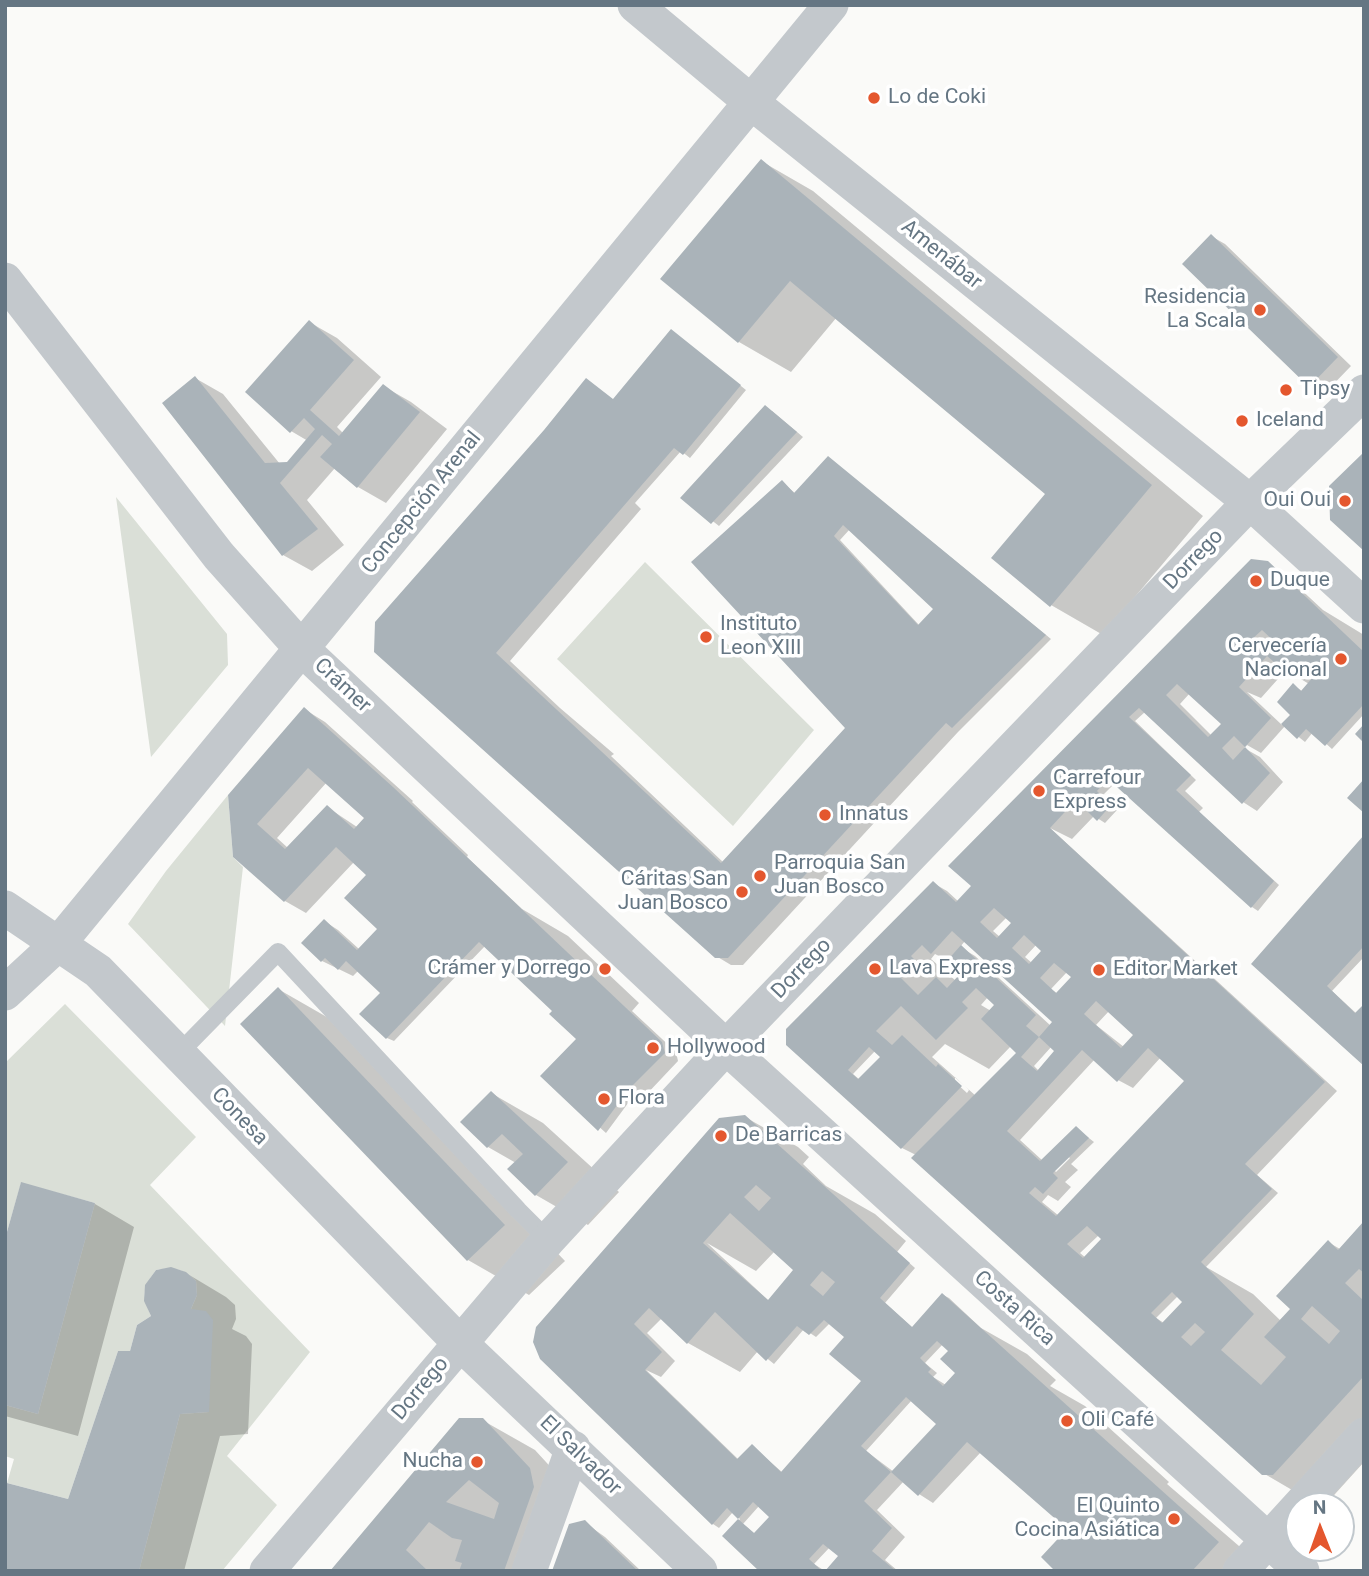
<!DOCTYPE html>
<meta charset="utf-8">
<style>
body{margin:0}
#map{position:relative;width:1369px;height:1576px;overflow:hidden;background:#fafaf8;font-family:Roboto,sans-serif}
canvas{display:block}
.frame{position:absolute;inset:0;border:7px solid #657683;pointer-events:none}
.north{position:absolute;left:1285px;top:1492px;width:70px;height:70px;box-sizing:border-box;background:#fff;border:2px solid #c1c8cd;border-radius:50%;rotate:359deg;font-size:19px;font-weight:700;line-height:28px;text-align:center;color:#657683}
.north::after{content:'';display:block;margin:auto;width:24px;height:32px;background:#e4572e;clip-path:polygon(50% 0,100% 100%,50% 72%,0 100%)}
</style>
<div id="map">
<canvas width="1369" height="1576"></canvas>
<div class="frame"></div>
<div class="north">N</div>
</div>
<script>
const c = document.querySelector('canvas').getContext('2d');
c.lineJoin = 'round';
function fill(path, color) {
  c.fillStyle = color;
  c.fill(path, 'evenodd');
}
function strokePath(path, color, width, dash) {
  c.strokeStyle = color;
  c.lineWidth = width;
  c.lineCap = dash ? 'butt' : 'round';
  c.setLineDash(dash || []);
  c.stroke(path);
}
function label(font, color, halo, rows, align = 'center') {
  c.font = font + ' Roboto,sans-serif';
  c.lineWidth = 7;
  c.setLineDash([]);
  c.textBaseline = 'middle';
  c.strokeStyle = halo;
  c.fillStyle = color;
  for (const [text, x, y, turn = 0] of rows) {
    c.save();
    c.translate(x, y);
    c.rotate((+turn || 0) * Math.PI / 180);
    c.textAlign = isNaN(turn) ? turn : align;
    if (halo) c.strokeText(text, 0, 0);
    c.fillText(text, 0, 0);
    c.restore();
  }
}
fill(new Path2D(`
 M116 497 227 634 228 665 151 757Z
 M645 562 814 730 733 826 557 659Z
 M228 795 233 857 243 867 225 1026 128 924 166 871Z
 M65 1004 196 1137 150 1185 310 1352 227 1456 277 1505 222 1571H139L180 1414 209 1412 191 1309 197 1295 196 1281C183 1268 173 1267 156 1270 142 1289 142 1294 151 1316L137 1325 130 1351H118L68 1499 7 1483 14 1459 5 1456V1405L38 1414 95 1203 21 1183 5 1239V1063Z`), '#dadfd7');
fill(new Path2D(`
 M761 161 813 191 1203 516 1103 635 1051 605 1048 494 837 317 791 372 739 342Z
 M1211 236 1225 244 1351 366 1324 394 1310 385Z
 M309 322 337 338 381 377 337 427 343 433 383 386 411 402 447 429 386 503 358 487 335 468 307 500 344 545 312 571 283 555 164 403 195 378 223 394 280 464H288L308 441 291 431Z
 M672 331 746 390 690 458 681 451 635 503 641 509 510 661 560 708 614 754 611 756 724 863 847 728 782 482 796 494 834 462 1051 639 958 732 743 965H731L716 956 376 652 614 400ZM850 529 935 609 919 625 840 540Z
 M772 411 803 437 719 526 682 497Z
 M1267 563 1282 572 1323 610 1364 635V714L1332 749 1313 732 1305 742 1285 726 1261 753 1247 745 1244 748 1260 757 1283 782 1257 811 1243 802 1145 712 1135 721 1196 780 1185 791 1203 808 1199 812 1279 885 1258 911 1252 907 1115 783 1102 796 1117 810 1105 823 1094 816 1072 839 1050 828 1337 1091 1257 1175 1278 1193 1206 1267 1253 1294 1281 1321 1293 1308 1328 1242 1340 1249 1364 1224V1462L1326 1504H1316L1263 1473 916 1155 902 1148 787 1044 933 883 947 891 959 902ZM1275 639 1280 645 1271 654 1266 648ZM1286 670 1309 684 1302 691 1293 685 1292 715 1282 725 1247 692 1261 698ZM1190 693 1223 724 1212 736 1180 704ZM1007 917 1013 923 1000 937 993 931ZM965 941 1055 1022 1051 1026 975 956 960 947ZM1037 944 1049 958 1032 963 1025 957ZM935 954 947 960 962 974 956 981 931 959ZM1067 972 1079 982 1058 994 1051 989ZM988 997 997 1005 991 1011 981 1005ZM1110 1010 1142 1042 1124 1047 1096 1025ZM945 1044 989 1069 1011 1046 1019 1053 976 1096 932 1057ZM1052 1046 1057 1051 1039 1071 1034 1066ZM875 1051 883 1057 860 1080 853 1074ZM1161 1057 1193 1088 1059 1216 1042 1202 1048 1195 1058 1201 1071 1187 1065 1182 1078 1170 1071 1164 1094 1142 1076 1128 1043 1161 1020 1140 1095 1059 1118 1080 1133 1088ZM955 1077 969 1090 967 1093 955 1082ZM1067 1156 1070 1158 1056 1172 1054 1170ZM1099 1235 1104 1239 1086 1258 1080 1253ZM1178 1296 1185 1302 1164 1323 1156 1318Z
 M304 709 325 722 413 801 412 802 468 855 467 857 522 909 568 936 639 1003 632 1011 676 1052 678 1061 645 1096 637 1091 606 1133 542 1076 578 1039 554 1011 485 946 394 1041 387 1038 382 993 359 970 353 976 322 961 324 921 338 930 359 949 379 929 368 875 354 862 306 913 285 901 234 856ZM327 782 367 817 357 827 327 807 288 848 277 838Z
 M1364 839V957L1332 991 1357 1014 1364 1064 1253 964Z
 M278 989 339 1024 565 1261 529 1295 468 1260Z
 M491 1093 543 1123 619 1192 588 1225 536 1195 516 1163 488 1147 463 1122Z
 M745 1117 798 1147 809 1157 803 1164 826 1186 875 1214 906 1241 897 1252 915 1268 885 1303 913 1328 943 1295 949 1298 981 1328 1027 1354 1056 1380 1050 1386 1085 1406 1169 1482 1167 1484 1268 1571H1058L1075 1534 981 1452 933 1503 919 1494 904 1481 877 1510 905 1537 885 1560 898 1571H827L841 1556 830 1547 814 1564 825 1571H761L725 1536 740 1519 733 1512 719 1528 713 1524 542 1358ZM707 1243 756 1271 775 1251 795 1270 769 1301ZM662 1318 688 1343 740 1372 758 1351 774 1364 804 1329 816 1337 830 1323 846 1337 864 1381 783 1473 752 1446 739 1460 646 1370 661 1377 675 1361 647 1333ZM943 1344 951 1351 958 1373 946 1385 933 1377 937 1373 925 1363ZM912 1400 938 1424 894 1472 866 1451ZM759 1506 771 1517 755 1534 743 1524Z
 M22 1185 95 1204 134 1227 78 1436 5 1416V1245Z
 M186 1273 226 1297 235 1305 236 1319 232 1329 246 1336 252 1344 248 1434 220 1436 184 1571H5V1496L8 1485 70 1501 131 1353 153 1316Z
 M482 1420 535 1450 557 1474 521 1571H332Z
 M584 1522 605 1537 641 1571H554Z`), '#0003');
fill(new Path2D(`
 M761 159 1152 485 1050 607 991 558 1045 494 790 281 738 343 660 279Z
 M1211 234 1338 357 1309 387 1182 264Z
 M309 320 354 360 310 410 339 436 383 384 420 412 357 488 320 457 332 444 322 435 280 483 318 529 282 556 162 403 195 376 265 463 287 462 315 429 304 418 290 433 245 392Z
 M671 329 741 385 683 455 674 448 496 653 721 863 845 728 691 562 782 480 794 493 828 456 1046 635 952 728 946 723 728 958H715L374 652 375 622 544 430 586 378 613 399ZM843 525 933 609 918 625 834 536Z
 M765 405 797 432 711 524 680 498Z
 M1364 452V551L1330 520 1329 486Z
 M1251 559 1268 561 1364 652V704L1325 746 1306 729 1297 739 1281 724 1290 715 1277 702 1293 683 1301 691 1313 677 1297 664 1288 674 1267 656 1239 687 1271 718 1245 747 1270 773 1242 804 1139 708 1129 717 1191 775 1176 790 1274 881 1251 908 1108 779 1097 791 1111 805 1097 821 1076 800 1050 828 1325 1082 1245 1164 1272 1189 1201 1262 1254 1314 1221 1350 1261 1385 1286 1357 1264 1337 1290 1309 1276 1296 1328 1240 1338 1250 1364 1221V1273L1359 1269 1345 1283 1364 1301V1376L1273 1475H1262L911 1158 1016 1053 981 1019 994 1005 976 988 962 1002 968 1008 936 1040 901 1006 876 1031 892 1045 902 1035 936 1067 938 1064 962 1086 901 1149 786 1045V1029L933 881 956 902 971 886 948 866ZM1262 630 1278 645 1267 656 1250 641ZM1177 684 1221 724 1208 737 1166 695ZM1234 736 1245 747 1233 760 1222 748ZM994 908 1011 923 997 938 980 922ZM952 931 1052 1022 1039 1037 1054 1051 1037 1071 1021 1057 1039 1037 1026 1026 1036 1015 961 945 946 962 960 974 947 988 936 977 918 995 901 978 917 962 911 956 922 945 931 954ZM1024 935 1041 951 1029 964 1012 948ZM1054 963 1071 977 1056 993 1040 978ZM1096 1001 1133 1035 1121 1048 1084 1014ZM869 1047 880 1057 858 1079 848 1070ZM1148 1048 1184 1081 1056 1216 1029 1193 1035 1187 1043 1194 1058 1178 1053 1173 1089 1138 1076 1126 1040 1161 1007 1131 1082 1050 1117 1082ZM1087 1226 1101 1239 1083 1258 1067 1244ZM1172 1292 1182 1302 1162 1323 1151 1313ZM1312 1306 1340 1331 1329 1344 1301 1319ZM1195 1323 1205 1332 1191 1346 1181 1337Z
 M304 707 393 787 662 1042 665 1053 629 1089 598 1131 540 1076 576 1039 549 1014 552 1011 479 942 386 1039 359 1014 380 993 346 961 338 970 325 958 321 962 301 943 324 919 357 950 377 929 344 898 366 875 336 847 284 902 233 857 228 795ZM308 768 364 818 354 829 327 805 285 849 257 824Z
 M1364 724V743L1355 734Z
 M1364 779V813L1347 798Z
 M1364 835V946L1327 986 1355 1013 1364 1004V1066L1251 964Z
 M278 987 505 1225 467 1261 240 1024Z
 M491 1091 568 1162 535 1196 507 1169 523 1154 502 1134 487 1148 460 1122Z
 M745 1115 910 1263 880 1298 912 1327 942 1293 1219 1542 1192 1571H1055L1041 1557 1067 1529 967 1442 918 1496 891 1472 936 1424 906 1397 861 1446 891 1472 864 1501 892 1528 872 1551 896 1571H825L838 1556 823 1544 809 1559 822 1571H759L722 1536 738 1519 727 1508 712 1525 540 1359 533 1342 536 1327 719 1118ZM756 1185 771 1198 759 1211 744 1197ZM730 1213 793 1270 768 1300 703 1243ZM822 1271 835 1282 823 1296 810 1285ZM649 1308 687 1344 715 1312 766 1361 797 1326 809 1335 824 1320 844 1337 829 1354 861 1381 781 1472 752 1444 737 1459 645 1370 662 1352 634 1324ZM937 1341 948 1351 940 1359 955 1373 943 1386 928 1372 931 1369 920 1358ZM753 1502 769 1517 754 1533 738 1519Z
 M21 1182 95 1203 38 1414 5 1405V1239Z
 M171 1267 186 1272 196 1281 197 1295 191 1309 206 1311 213 1320 209 1412 180 1414 139 1571H5L7 1483 68 1499 118 1351H130L137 1325 151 1316 144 1301 145 1285 156 1270Z
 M459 1418H483L530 1468 534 1487 504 1571H459L462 1563 455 1561 462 1540 452 1538 429 1522 406 1550 428 1571H330ZM469 1480 499 1503 494 1519 446 1502Z
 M585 1520 591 1526 638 1571H552L569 1524Z`), '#aab3b9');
strokePath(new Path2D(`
 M178 1054 278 952 518 1210 548 1240`), '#c3c8cc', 18);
strokePath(new Path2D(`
 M635 5 751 102 1250 502 1364 606
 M5 280 219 556 302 649 726 1047 1302 1571
 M5 908 98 971 460 1343 700 1571
 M5 993 59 943 831 5
 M267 1571 548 1240 726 1047 1250 502 1364 392
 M529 1571 573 1448
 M1240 1571 1364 1435`), '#c3c8cc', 35);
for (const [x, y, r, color] of [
 [874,98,7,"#e4572e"],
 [1260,310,7,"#e4572e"],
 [1286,390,7,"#e4572e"],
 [1242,421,7,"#e4572e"],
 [1345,501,7,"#e4572e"],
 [1256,581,7,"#e4572e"],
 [706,637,7,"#e4572e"],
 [1341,659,7,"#e4572e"],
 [1039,791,7,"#e4572e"],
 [825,815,7,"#e4572e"],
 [760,876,7,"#e4572e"],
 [742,892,7,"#e4572e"],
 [605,969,7,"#e4572e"],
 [875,969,7,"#e4572e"],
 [1099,970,7,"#e4572e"],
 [653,1048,7,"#e4572e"],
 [604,1099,7,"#e4572e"],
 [721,1136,7,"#e4572e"],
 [1067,1421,7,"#e4572e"],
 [477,1462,7,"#e4572e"],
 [1174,1519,7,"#e4572e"]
]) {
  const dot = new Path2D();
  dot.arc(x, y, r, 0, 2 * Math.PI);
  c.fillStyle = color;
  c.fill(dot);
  strokePath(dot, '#fff', 2.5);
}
label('21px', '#657683', '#fff', [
 ["Lo de Coki",888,98],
 ["Residencia",1246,298,"right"],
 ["La Scala",1246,322,"right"],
 ["Tipsy",1300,390],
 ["Iceland",1256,421],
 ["Oui Oui",1331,501,"right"],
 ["Duque",1270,581],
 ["Instituto",720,625],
 ["Leon XIII",720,649],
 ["Cervecería",1327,647,"right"],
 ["Nacional",1327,671,"right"],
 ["Carrefour",1053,779],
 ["Express",1053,803],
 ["Innatus",839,815],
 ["Parroquia San",774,864],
 ["Juan Bosco",774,888],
 ["Cáritas San",728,880,"right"],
 ["Juan Bosco",728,904,"right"],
 ["Crámer y Dorrego",591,969,"right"],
 ["Lava Express",889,969],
 ["Editor Market",1113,970],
 ["Hollywood",667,1048],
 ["Flora",618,1099],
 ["De Barricas",735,1136],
 ["Oli Café",1081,1421],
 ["Nucha",463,1462,"right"],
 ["El Quinto",1160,1507,"right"],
 ["Cocina Asiática",1160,1531,"right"]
], 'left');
label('21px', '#657683', '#fff', [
 ["Amenábar",941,255,39],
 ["Concepción Arenal",422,503,-51],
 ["Dorrego",1194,560,-46],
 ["Crámer",342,686,43],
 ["Dorrego",802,969,-46],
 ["Conesa",239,1117,46],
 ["Costa Rica",1014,1309,42],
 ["Dorrego",421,1389,-50],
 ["El Salvador",580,1456,44]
]);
</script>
